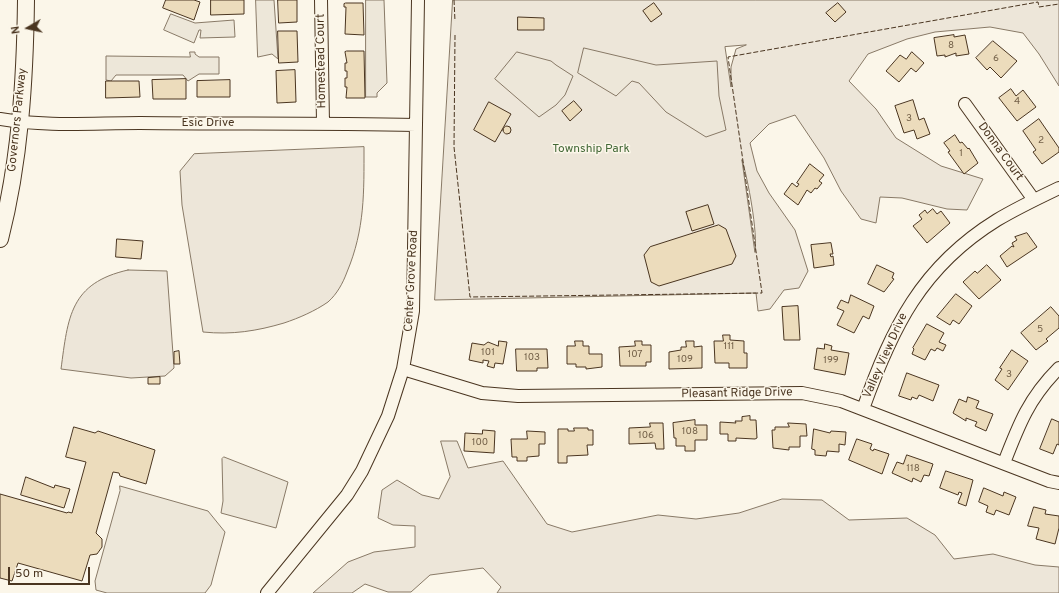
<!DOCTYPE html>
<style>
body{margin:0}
#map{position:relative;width:1059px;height:593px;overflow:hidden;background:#fbf6e9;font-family:Overpass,sans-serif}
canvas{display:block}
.north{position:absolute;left:8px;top:8px;width:40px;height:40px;-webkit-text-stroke:3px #fbf6e9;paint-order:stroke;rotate:261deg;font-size:11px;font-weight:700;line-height:16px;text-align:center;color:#4a3520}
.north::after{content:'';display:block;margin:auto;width:14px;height:18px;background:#4a3520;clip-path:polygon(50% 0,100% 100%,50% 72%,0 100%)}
.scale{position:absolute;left:8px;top:567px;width:82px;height:18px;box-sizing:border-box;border:2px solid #4a3520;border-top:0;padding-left:5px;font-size:12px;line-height:14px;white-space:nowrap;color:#4a3520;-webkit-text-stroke:3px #fbf6e9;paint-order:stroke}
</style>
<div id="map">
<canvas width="1059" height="593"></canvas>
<div class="north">N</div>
<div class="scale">50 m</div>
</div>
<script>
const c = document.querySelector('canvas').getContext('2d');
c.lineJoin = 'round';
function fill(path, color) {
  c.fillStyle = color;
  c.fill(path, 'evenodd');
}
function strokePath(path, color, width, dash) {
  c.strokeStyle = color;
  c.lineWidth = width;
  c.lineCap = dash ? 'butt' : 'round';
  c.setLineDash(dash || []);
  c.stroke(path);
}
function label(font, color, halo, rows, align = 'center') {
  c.font = font + ' Overpass,sans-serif';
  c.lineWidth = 3;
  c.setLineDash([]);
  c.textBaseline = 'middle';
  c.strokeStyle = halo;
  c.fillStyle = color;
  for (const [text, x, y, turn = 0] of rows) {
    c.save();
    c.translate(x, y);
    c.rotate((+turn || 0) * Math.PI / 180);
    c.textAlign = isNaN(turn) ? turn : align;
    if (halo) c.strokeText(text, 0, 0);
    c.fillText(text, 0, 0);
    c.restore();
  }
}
const green = new Path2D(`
 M453 0H1059V86L1039 54 1023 33 990 27 935 32 907 39 868 54 849 81 876 109 896 138 941 166 983 179 967 210 947 209 902 198 880 197 876 223 861 219 841 191 824 158 795 115 769 124 750 143 757 171 769 193 795 230 808 271 799 288 784 290 770 309 758 311 756 293 435 300ZM746 45 736 49 731 67V87L725 47ZM742 160C748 179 758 233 755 252Z
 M364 147C364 192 365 229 347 272 343 283 337 294 328 302 315 311 299 318 284 323 257 331 232 335 203 332L182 205 180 171 194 154Z
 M128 270 167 271 174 368 165 376 131 378 61 369C68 317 70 283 128 270Z
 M441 441H457L468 468 503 461 547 524 572 532 658 515 696 519 739 513 782 499 822 500 849 520 907 518 935 535 954 559 993 554 1035 565 1059 567V593H497L501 587 483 568 430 575 411 592H388L365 584 352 593H313L348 562 374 552 415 547V526L393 525 378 518 382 490 397 480 422 495 439 499 450 477Z`);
fill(green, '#ede6d9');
strokePath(green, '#887966', 1);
const parking = new Path2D(`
 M256 0H274L278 59 272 54 258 57Z
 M366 0H384L387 83 377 93V97H366Z
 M171 14 195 23 234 20 235 37 200 38 201 30H199L194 43 164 30Z
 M584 48 656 65 717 61 719 96 726 130 706 137 666 112 639 83 632 81 616 96 578 73Z
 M190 52H195V54L199 57H219V74H199L188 81 183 75H116L111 81 106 80V56L190 57Z
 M517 52 551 61 556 65 573 76 565 95 556 105 539 117 495 79Z
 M224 457 288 482 276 528 221 513 223 501 222 459Z
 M120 486 208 511 225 532 211 585 205 593H107L96 590 95 581 120 491Z`);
fill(parking, '#ede7d9');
strokePath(parking, '#887966', 1);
const building = new Path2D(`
 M166 0H194L200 2 194 20 163 8Z
 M211 0H244V14L211 15Z
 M278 0H297V22L279 23Z
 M346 3H363L364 35 345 34 346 7H344V4Z
 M654 3 662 14 651 22 643 11Z
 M838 3 846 12 835 22 826 13Z
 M518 17 544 18V30H518Z
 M278 31H297L298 62 279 63Z
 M954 35V37L965 35 969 54 956 56V53L945 57V55L937 56 934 38Z
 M993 41 1017 61 1001 78 990 67 987 70 976 58Z
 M347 51H364L365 98H346L347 87H345V78H347V71H345V63H347L345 52Z
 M912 52 924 63 916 72 911 68 899 82 886 71 900 55 906 59Z
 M295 70 296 102 277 103 276 71Z
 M186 79V99H153L152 80Z
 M230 80V97H197V81Z
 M106 81H139L140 97 106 98Z
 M1011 89 1016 96 1023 90 1036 107 1017 121 999 98Z
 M913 100 919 120 924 118 930 134 917 139 914 130 904 133 895 106Z
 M574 101 582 110 570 121 562 111Z
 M489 102 511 114 495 142 474 130Z
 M1039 119 1059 148V152L1042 164 1033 152 1036 150 1023 131Z
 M503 130a4 4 0 1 1 8 0a4 4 0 1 1-8 0Z
 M955 135 960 143 962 142 968 149 969 148 978 163 964 174 948 152 950 151 944 143Z
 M810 164 824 175 819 181 822 183 817 189 815 188 811 193 807 190 798 205 784 194 792 183 797 187 799 184 797 183Z
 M708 205 714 224 692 231 686 212Z
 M933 209 937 214 941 211 950 223 927 243 913 226 922 219 919 215 925 210 927 213Z
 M719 225 726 229 736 256 732 264 659 286 651 282 644 255 650 247Z
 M1027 233 1037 247 1007 267 1000 256 1012 246 1014 247 1012 243 1017 240 1015 237Z
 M117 239 143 241 141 259 116 257Z
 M831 243 833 254H830L831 257 833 256 834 265 814 268 811 245Z
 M877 265 894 273 892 278 894 279 884 292 868 284Z
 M987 265 1001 280 979 299 963 282 975 271 977 273Z
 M956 294 972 306 959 324 953 320 950 325 937 317Z
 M851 295 874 306 869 319 863 316 854 333 837 325 844 311 837 308 841 300 848 303Z
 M798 306 800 340H784L782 307Z
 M1051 307 1059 316V328L1046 339 1048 341 1036 350 1021 333Z
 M927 324 944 333 939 342 946 345 943 351 937 348 935 351 931 349 925 360 912 354 914 349 913 348Z
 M723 335H730V340L744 341V353H747V368H729V363H715L714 341H723Z
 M499 341 507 342 503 364 495 363 494 368 487 366 489 361 483 360V363L469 360 472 343 484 345 488 342 498 346Z
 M575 341H583V346H589V354H602V367L586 369V367H576V364H567V346H575Z
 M635 341H642V345H651V362H646V366H620L619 347 635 346Z
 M686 341H694V347L702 346V368L669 369V352L681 350V347H686Z
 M825 344 832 346 831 350 849 353 845 375 814 369 817 348 824 349Z
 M516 349H547L548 368H537V371H517Z
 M1012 350 1028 361 1008 390 995 380 1002 369 1000 368Z
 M179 351 180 364H174V352Z
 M907 373 939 385 933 401 919 395 917 399 912 397 911 400 899 396Z
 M160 377V384H148V378Z
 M968 397 979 401 976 408 993 414 986 431 975 426 977 422 966 418V421L953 413 959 399 966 402Z
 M750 416V420H756L757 438 755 439 736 438V441H728V434H720V422L736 423 735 421H742V417Z
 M1052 419 1059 422V445L1057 444 1053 454 1040 449Z
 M695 420V425H707V440H695V451H685V446H676V438H674L673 423Z
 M650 423H663L664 449H656L655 443 629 444V428L650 427Z
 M788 423 806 424 807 436H800V447H789V450L773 448 772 430H775V427H789Z
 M74 427 95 433 98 431 155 450 146 484 120 476 119 473 113 472 96 533 102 539V547L97 554 90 555 82 581 18 563 12 581 0 578V494L67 513 68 512 72 513 86 462 66 457Z
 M574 428H588V430H593V445H587L588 455 567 456V463H558V429H568V431H574Z
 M814 429 830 433 831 431 846 432 845 445 839 444V452L827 451 826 456 815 455V450L812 449Z
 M483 430 495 431 494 453 464 451 465 433 482 434Z
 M527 431 545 432V444H539V456L527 457V461H517V457H512L511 439H527Z
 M857 439 872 444 870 449 873 451 874 449 889 454 882 474 849 460Z
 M907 455 933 464 929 476 924 475 921 482 913 478 912 482 892 473 897 462 903 464Z
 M946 471 973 480 966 506 958 503 962 493 959 492 958 495 940 488Z
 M26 477 54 488 55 485 70 489 64 508 21 495Z
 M984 488 1003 496 1004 492 1016 497 1009 515 996 510 994 515 986 512 988 506 979 502Z
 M1034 507 1046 510 1045 514 1059 516V528L1055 544 1036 539 1039 528 1028 526Z`);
fill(building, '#ecdcbc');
strokePath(building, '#4a3520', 1);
const minor = new Path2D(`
 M321 0 323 123
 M965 104 1034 200
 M0 119C46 127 93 123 140 123 232 124 324 123 416 125
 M403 369 482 393 518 396 802 393 841 401 1049 481 1059 483
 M863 409C892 328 921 267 997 220 1017 208 1038 198 1059 188
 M1004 463C1019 424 1029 398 1059 368
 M267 593 347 495 362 471 388 416 403 369 413 311 418 0`);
const major = new Path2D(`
 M0 239C20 161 25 80 26 0`);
strokePath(minor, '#4a3520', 14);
strokePath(major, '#4a3520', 18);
strokePath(minor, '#fbf6e9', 12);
strokePath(major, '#fbf6e9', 16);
strokePath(new Path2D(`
 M454 0 455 21
 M455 35 454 147 470 297 762 293 728 57 1038 2 1039 7 1059 4`), '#4a3520', 1, [5, 2]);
label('10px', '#725f47', null, [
 ["8",951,46],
 ["6",996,59],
 ["4",1017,102],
 ["3",909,119],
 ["2",1041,141],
 ["1",961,154],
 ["5",1040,330],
 ["111",729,347],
 ["101",488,353],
 ["107",635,355],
 ["103",532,358],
 ["109",685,360],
 ["199",831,361],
 ["3",1009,375],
 ["108",690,432],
 ["106",646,436],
 ["100",480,443],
 ["118",913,469]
]);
label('12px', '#4a3520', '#fbf6e9', [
 ["Homestead Court",322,61,-91],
 ["Governors Parkway",18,120,-84],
 ["Esic Drive",208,124],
 ["Donna Court",1000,152,54],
 ["Center Grove Road",412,281,-87],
 ["Valley View Drive",886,356,-66],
 ["Pleasant Ridge Drive",737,394,-1]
]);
label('12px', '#436837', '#fbf6e9', [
 ["Township Park",591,150]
]);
</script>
